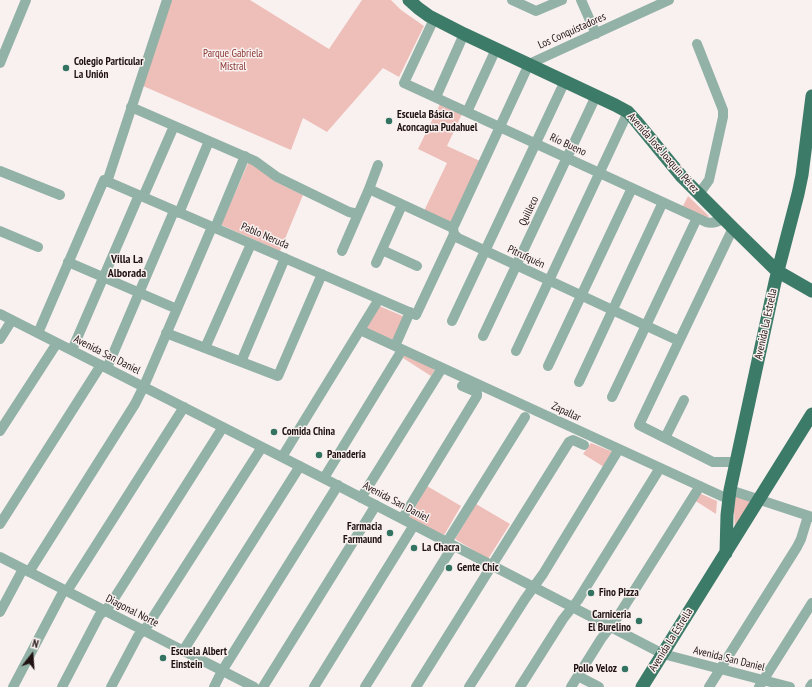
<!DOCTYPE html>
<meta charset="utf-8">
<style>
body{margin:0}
#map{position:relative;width:812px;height:687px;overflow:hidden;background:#f9f1f0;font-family:"PT Sans Narrow",sans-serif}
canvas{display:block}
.north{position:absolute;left:12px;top:635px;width:40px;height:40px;-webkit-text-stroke:3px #f9f1f0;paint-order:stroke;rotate:17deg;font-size:11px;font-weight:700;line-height:16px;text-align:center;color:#211312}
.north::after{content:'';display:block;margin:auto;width:14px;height:18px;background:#211312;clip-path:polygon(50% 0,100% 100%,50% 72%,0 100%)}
</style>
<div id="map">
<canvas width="812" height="687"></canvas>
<div class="north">N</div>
</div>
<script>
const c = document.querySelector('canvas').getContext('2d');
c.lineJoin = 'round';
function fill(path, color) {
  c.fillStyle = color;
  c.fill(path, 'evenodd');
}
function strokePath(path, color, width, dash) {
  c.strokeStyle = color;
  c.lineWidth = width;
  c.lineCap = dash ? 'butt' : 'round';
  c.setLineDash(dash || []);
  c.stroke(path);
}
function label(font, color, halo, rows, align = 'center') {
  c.font = font + ' "PT Sans Narrow",sans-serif';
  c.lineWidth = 3;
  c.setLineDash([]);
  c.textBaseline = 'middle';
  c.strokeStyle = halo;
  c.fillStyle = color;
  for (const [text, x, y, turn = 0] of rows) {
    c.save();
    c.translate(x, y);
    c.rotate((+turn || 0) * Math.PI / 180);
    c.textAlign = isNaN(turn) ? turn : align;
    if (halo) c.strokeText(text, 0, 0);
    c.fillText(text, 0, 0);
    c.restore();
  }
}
fill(new Path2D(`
 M171 0H250L329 49 362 0H391L401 10 424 26 399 77 383 68 327 132 303 118 291 150 143 86Z
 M440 104 462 114 447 146 480 161 451 224 424 211 447 163 418 149Z
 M249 161 276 182 303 195 280 251 221 225Z
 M688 196 709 216 706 219 682 208Z
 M377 305 405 317 394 340 366 329Z
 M405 354 435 369 431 376 403 358Z
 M591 443 613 452 604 467 583 454Z
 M427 486 461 506 443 537 409 518Z
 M699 493 717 501 716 514 694 500Z
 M733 494 752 500 735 529Z
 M476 504 510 524 488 559 455 539Z`), '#eebeb8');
strokePath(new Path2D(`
 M512 0 536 11 562 0
 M581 0 596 34
 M434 19 404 83 706 222C713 224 718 222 724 218
 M697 44 723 110V117L709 180 699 194
 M0 63 26 0
 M436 97 464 34
 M131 107 255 161 277 177 349 212 358 214
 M467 112 496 49
 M0 171 60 195
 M107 182 167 0
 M369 189 453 228
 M143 197 174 126
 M179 213 209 141
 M215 228 245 156
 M453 228 529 64 669 0
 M453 228 454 234 458 238 679 341
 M733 228 639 425 713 462H736
 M0 231 38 247
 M382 250 417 266
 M342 251 369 189 378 165
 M68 262 177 309
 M376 263 402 205
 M0 314 327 480 663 654 790 687
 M452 321 565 81
 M360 330 728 499
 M38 333 104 180 416 315 454 234
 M166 333 278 376 322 274
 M483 336 596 96
 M0 339 12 320
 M395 346 410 312
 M205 348 251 244
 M72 350 139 195
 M516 351 628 112
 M241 362 285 258
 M548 366 632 188
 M107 368 174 211
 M579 382 663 202
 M612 397 697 218
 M0 431 57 343
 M665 438 684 400
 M282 457 379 299
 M324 478 402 350
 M730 490 812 517
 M361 498 442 368
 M402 519 477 396V393L476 392 462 386
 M0 524 101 365
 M447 542 525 417
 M0 557 254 687
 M29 572 135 404 144 386 212 227
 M67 591 184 407
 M0 612 23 569
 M183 651 300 466
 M578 676 599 687
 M13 687 64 590
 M62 687 99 616 110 605 223 427
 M111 687 138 636 148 625 262 447
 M214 687 222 671 338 485
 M263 687 376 505
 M314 687 414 525
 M365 687 453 546
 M416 687 569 442 573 440 584 445
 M469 687 525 599 543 574 619 449
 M520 687 563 619 578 600 660 468
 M571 687 601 639 617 618 700 486
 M709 687 797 547 801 539 808 516
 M759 687 812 603
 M810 687 812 684`), '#93b2a7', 10);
strokePath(new Path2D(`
 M409 0 418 8 429 16 464 34 615 105 628 112 636 121 682 177 733 228 777 271 812 291
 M726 553 727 515 730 490 775 282 798 194 802 175 812 96
 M642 687 812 414`), '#3d7b69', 13);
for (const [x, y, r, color] of [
 [66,68,4,"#337361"],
 [389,121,4,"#337361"],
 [274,432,4,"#337361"],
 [319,455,4,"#337361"],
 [390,533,4,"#337361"],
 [414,548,4,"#337361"],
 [449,568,4,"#337361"],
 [591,593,4,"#337361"],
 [639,621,4,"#337361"],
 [163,658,4,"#337361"],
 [625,669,4,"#337361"]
]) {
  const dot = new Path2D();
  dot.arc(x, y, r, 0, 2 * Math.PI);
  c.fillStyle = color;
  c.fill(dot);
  strokePath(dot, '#f9f1f0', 1.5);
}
label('11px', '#211312', '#f9f1f0', [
 ["Los Conquistadores",572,31,-24],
 ["Río Bueno",568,145,25],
 ["Avenida José Joaquín Pérez",663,153,49],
 ["Quilleco",529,211,-65],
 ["Pablo Neruda",265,236,23],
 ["Pitrufquén",526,257,25],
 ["Avenida La Estrella",766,324,-78],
 ["Avenida San Daniel",107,355,27],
 ["Zapallar",566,412,25],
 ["Avenida San Daniel",396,502,28],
 ["Diagonal Norte",132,611,27],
 ["Avenida La Estrella",671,640,-58],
 ["Avenida San Daniel",729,659,14]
]);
label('11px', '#8b3934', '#f9f1f0', [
 ["Parque Gabriela",233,54],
 ["Mistral",233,67]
]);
label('bold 11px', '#211312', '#f9f1f0', [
 ["Colegio Particular",74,62],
 ["La Unión",74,75],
 ["Escuela Básica",397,115],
 ["Aconcagua Pudahuel",397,128],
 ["Comida China",282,432],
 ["Panadería",327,455],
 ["Farmacia",382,527,"right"],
 ["Farmaund",382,540,"right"],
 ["La Chacra",422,548],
 ["Gente Chic",457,568],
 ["Fino Pizza",599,593],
 ["Carniceria",631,615,"right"],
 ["El Burelino",631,628,"right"],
 ["Escuela Albert",171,652],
 ["Einstein",171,665],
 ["Pollo Veloz",617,669,"right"]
], 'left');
label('bold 12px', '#211312', '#f9f1f0', [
 ["Villa La",127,260],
 ["Alborada",127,274]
]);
</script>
